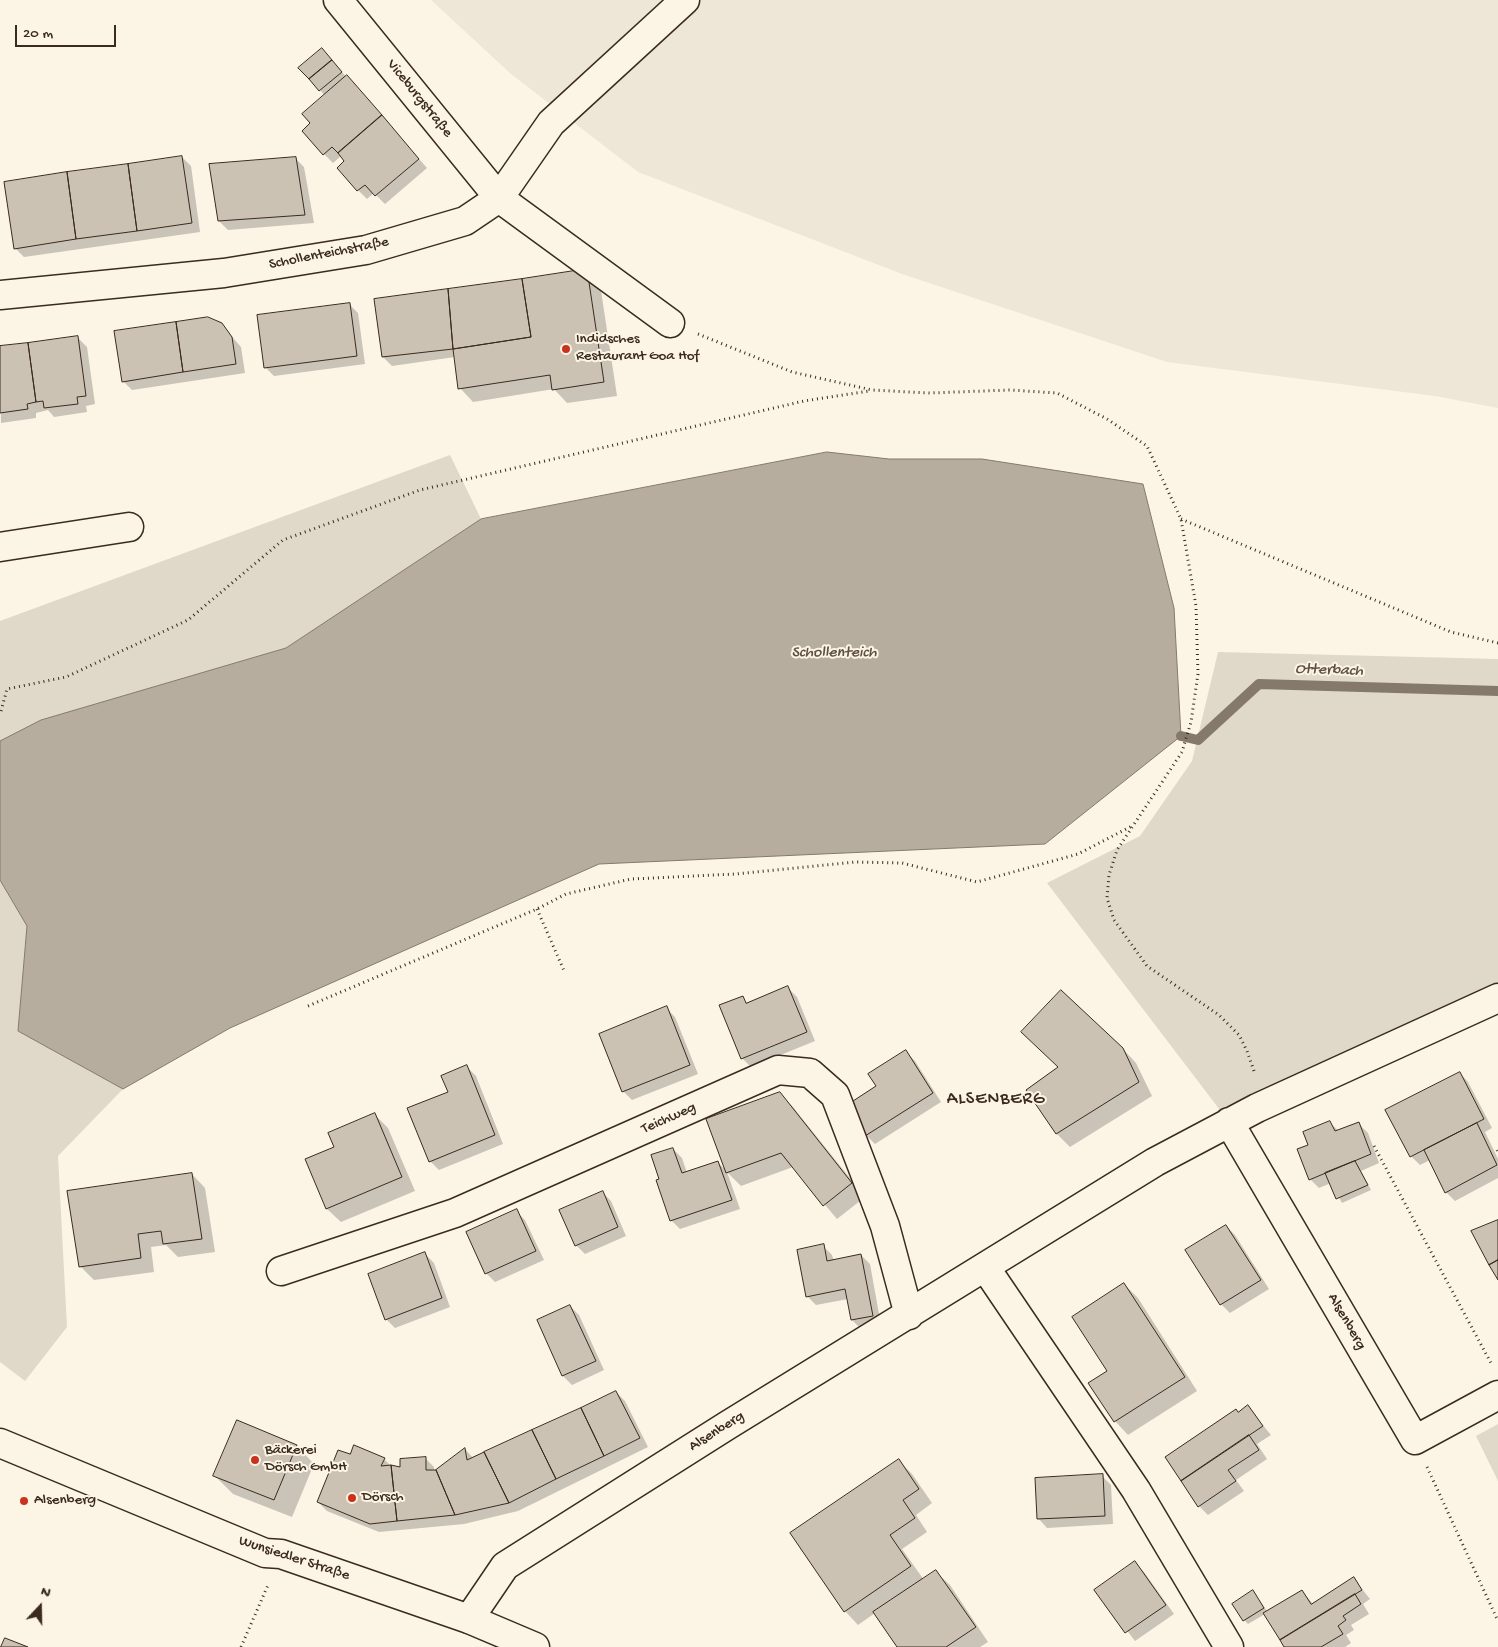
<!DOCTYPE html>
<meta charset="utf-8">
<style>
body{margin:0}
#map{position:relative;width:1498px;height:1647px;overflow:hidden;background:#fcf5e5;font-family:"Gochi Hand",sans-serif}
canvas{display:block}
.north{position:absolute;left:15px;top:1582px;width:50px;height:50px;-webkit-text-stroke:4px #fcf5e5;paint-order:stroke;rotate:21deg;font-size:14px;font-weight:700;line-height:20px;text-align:center;color:#3b2a1e}
.north::after{content:'';display:block;margin:auto;width:18px;height:22px;background:#3b2a1e;clip-path:polygon(50% 0,100% 100%,50% 72%,0 100%)}
.scale{position:absolute;left:15px;top:25px;width:101px;height:22px;box-sizing:border-box;border:2px solid #3b2a1e;border-top:0;padding-left:6px;font-size:15px;line-height:18px;white-space:nowrap;color:#3b2a1e;-webkit-text-stroke:4px #fcf5e5;paint-order:stroke}
</style>
<div id="map">
<canvas width="1498" height="1647"></canvas>
<div class="north">N</div>
<div class="scale">20 m</div>
</div>
<script>
const c = document.querySelector('canvas').getContext('2d');
c.lineJoin = 'round';
function fill(path, color) {
  c.fillStyle = color;
  c.fill(path, 'evenodd');
}
function strokePath(path, color, width, dash) {
  c.strokeStyle = color;
  c.lineWidth = width;
  c.lineCap = dash ? 'butt' : 'round';
  c.setLineDash(dash || []);
  c.stroke(path);
}
function label(font, color, halo, rows, align = 'center') {
  c.font = font + ' "Gochi Hand",sans-serif';
  c.lineWidth = 4;
  c.setLineDash([]);
  c.textBaseline = 'middle';
  c.strokeStyle = halo;
  c.fillStyle = color;
  for (const [text, x, y, turn = 0] of rows) {
    c.save();
    c.translate(x, y);
    c.rotate((+turn || 0) * Math.PI / 180);
    c.textAlign = isNaN(turn) ? turn : align;
    if (halo) c.strokeText(text, 0, 0);
    c.fillText(text, 0, 0);
    c.restore();
  }
}
fill(new Path2D(`
 M431 0H1498V408L1435 396 1167 362 902 274 638 172 511 74Z`), '#eee6d6');
fill(new Path2D(`
 M450 455 481 519 286 648 41 720 0 741V621Z
 M1218 652 1498 659V998L1229 1122 1047 883 1140 836 1192 761Z
 M0 880 27 926 18 1031 123 1089 58 1156 67 1327 25 1381 0 1362Z
 M1498 1424V1481L1476 1436Z`), '#e0d8c8');
const water = new Path2D(`
 M827 452 889 459H982L1143 484 1174 608 1181 736 1045 844 599 864 230 1028 123 1089 18 1031 27 926 0 880V741L41 720 286 648 481 519Z`);
fill(water, '#b7ad9e');
strokePath(water, '#85796b', 1);
fill(new Path2D(`
 M326 54 427 168 385 204 374 193 367 199 358 190 339 168 346 161 341 156 333 163 324 154 312 124 325 96 320 90Z
 M182 157 191 166 200 232 24 257 15 248Z
 M295 158 304 167 314 223 228 230 219 221Z
 M587 270 600 284 617 396 567 403 554 389 473 402 460 388 455 357 392 366 383 357Z
 M349 304 358 313 365 364 274 376 265 367Z
 M221 324 241 347 245 373 132 390 123 381Z
 M78 338 87 347 95 404 86 406 87 412 54 417 48 410 36 413V418L1 423 0 347Z
 M788 988 797 997 815 1041 751 1067 742 1058V997L748 1004Z
 M666 1008 675 1017 698 1074 632 1100 623 1091Z
 M1122 1048 1136 1063 1152 1096 1070 1147 1057 1134 1027 1090Z
 M906 1052 915 1061 941 1102 875 1144 866 1135 878 1086Z
 M467 1067 476 1076 503 1144 439 1170 430 1161 449 1093Z
 M1460 1073 1468 1082 1492 1128 1485 1132 1498 1159V1178L1455 1201 1446 1192 1430 1160 1420 1165 1411 1156Z
 M779 1093 793 1107 865 1197 837 1219 793 1167 741 1186 727 1172 740 1209 680 1229 671 1220 661 1180 673 1149 682 1158 687 1173 717 1162 727 1171Z
 M374 1114 388 1128 415 1191 341 1222 327 1209 307 1160 336 1148Z
 M1330 1123 1339 1131 1359 1124 1368 1133 1379 1163 1361 1171 1371 1190 1342 1203 1331 1183 1319 1188 1310 1179V1145Z
 M192 1174 205 1188 215 1252 178 1257 166 1245 151 1247 154 1272 94 1280 80 1266Z
 M602 1192 611 1201 626 1236 585 1254 576 1245Z
 M516 1211 525 1220 544 1260 495 1282 486 1273 468 1233Z
 M1226 1226 1235 1235 1269 1289 1230 1313 1221 1304 1187 1251Z
 M823 1246 832 1255 834 1261 861 1255 870 1264 881 1325 861 1329 852 1320 848 1299 816 1305 807 1296Z
 M425 1254 434 1263 450 1307 395 1328 386 1319Z
 M1124 1284 1138 1298 1197 1391 1128 1435 1115 1421 1108 1371Z
 M570 1306 579 1315 604 1370 572 1385 563 1376 538 1320Z
 M616 1392 625 1401 648 1447 518 1511 464 1524 379 1532 327 1511 318 1502 351 1456 384 1459 393 1468H402L425 1458 434 1467V1471L465 1449 474 1459Z
 M1248 1407 1271 1435 1257 1444 1267 1459 1236 1480 1244 1491 1208 1515 1199 1506 1239 1413Z
 M297 1446 314 1464 292 1517 233 1494 215 1476Z
 M898 1460 912 1474 932 1503 916 1515 927 1532 902 1549 924 1580 936 1572 950 1585 988 1642 980 1647H898L875 1613 858 1625 845 1611Z
 M1102 1476 1111 1485 1113 1524 1047 1528 1038 1518Z
 M1135 1563 1144 1572 1174 1614 1135 1641 1096 1590Z
 M1354 1579 1370 1599 1363 1604 1369 1614 1351 1625 1354 1630 1346 1635 1351 1643 1345 1647H1286L1265 1614 1248 1624 1244 1620 1253 1592 1268 1612 1302 1591 1313 1604Z`), '#0003');
strokePath(new Path2D(`
 M1181 736 1198 740 1259 684 1498 691`), '#85796b', 10);
const building = new Path2D(`
 M322 48 332 60 309 79 298 68Z
 M332 60 342 72 319 91 309 79Z
 M347 75 382 115 338 153 332 147 323 155 302 131 310 123 302 114Z
 M382 115 419 159 375 196 365 185 357 191 337 168 344 161 338 153Z
 M182 156 192 223 137 231 128 164Z
 M296 157 305 215 218 221 209 164Z
 M128 164 137 231 76 239 67 172Z
 M67 172 76 239 14 249 4 182Z
 M587 269 604 382 552 390 550 375 458 389 453 349 531 337 522 279Z
 M522 279 531 337 453 349 448 289Z
 M448 289 453 349 382 357 374 299Z
 M350 303 357 356 264 368 257 315Z
 M208 317 222 323 232 337 236 364 183 372 176 322Z
 M176 322 183 372 122 382 114 331Z
 M78 336 86 396 77 397 78 404 44 408 43 401 36 402 28 343Z
 M28 343 36 402 27 404 28 409 0 413V346Z
 M788 986 807 1032 741 1059 719 1005 743 996 746 1003Z
 M1061 990 1123 1048 1139 1082 1056 1134 1026 1090 1058 1067 1021 1032Z
 M667 1006 690 1065 622 1092 599 1034Z
 M906 1050 933 1093 865 1136 853 1101 876 1086 868 1074Z
 M467 1065 495 1135 429 1162 407 1108 448 1092 441 1076Z
 M1460 1072 1484 1119 1410 1157 1385 1110Z
 M780 1092 852 1183 823 1206 781 1153 726 1173 706 1119Z
 M375 1113 402 1177 326 1209 305 1159 334 1147 328 1133Z
 M1330 1121 1335 1131 1359 1122 1371 1154 1309 1180 1297 1149 1308 1145 1303 1132Z
 M1477 1123 1497 1165 1445 1193 1424 1150Z
 M673 1148 682 1173 718 1161 732 1200 670 1221 656 1180 659 1179 651 1155Z
 M1355 1161 1368 1185 1336 1199 1325 1173Z
 M192 1173 202 1239 163 1244 161 1231 138 1234 141 1258 79 1267 67 1191Z
 M603 1191 618 1227 575 1246 559 1210Z
 M517 1209 536 1251 485 1274 466 1232Z
 M1498 1220V1260L1489 1265 1471 1231Z
 M1226 1225 1261 1280 1220 1305 1185 1250Z
 M824 1244 827 1261 861 1254 873 1316 851 1320 845 1289 806 1297 797 1250Z
 M425 1252 442 1298 385 1320 368 1274Z
 M1498 1260V1280L1489 1265Z
 M1124 1283 1185 1377 1114 1422 1088 1383 1107 1371 1072 1317Z
 M570 1305 596 1361 562 1376 537 1320Z
 M616 1391 640 1438 604 1456 581 1408Z
 M1248 1405 1263 1426 1181 1481 1165 1457 1236 1409 1238 1412Z
 M581 1408 604 1456 556 1479 532 1430Z
 M237 1420 297 1445 274 1500 213 1476Z
 M532 1430 556 1479 509 1503 484 1452Z
 M1249 1435 1259 1450 1228 1470 1236 1481 1198 1507 1181 1481Z
 M354 1445 385 1458 381 1466 391 1465 397 1521 370 1524 317 1502 338 1450 350 1454Z
 M465 1448 467 1460 484 1452 509 1503 455 1515 436 1470Z
 M426 1457V1470H436L455 1515 397 1521 391 1465 400 1467V1459Z
 M899 1459 919 1489 903 1500 915 1518 890 1535 911 1566 844 1612 790 1533Z
 M1103 1474 1105 1516 1037 1519 1035 1478Z
 M1135 1561 1166 1605 1125 1633 1094 1590Z
 M936 1570 976 1627 946 1647H897L873 1612Z
 M1354 1577 1362 1590 1280 1640 1263 1613 1302 1590 1311 1604Z
 M1253 1590 1264 1608 1243 1621 1232 1604Z
 M1355 1594 1361 1604 1343 1616 1346 1620 1338 1626 1343 1634 1321 1647H1284L1280 1640Z
 M5 1638 28 1647H1Z`);
fill(building, '#ccc2b3');
strokePath(building, '#3b2a1e', 1);
const minor = new Path2D(`
 M338 0 499 198 551 123 685 0
 M0 295 224 273 366 250 465 221 499 198 670 323
 M0 547 129 527
 M1229 1122 1415 1440 1498 1395
 M985 1267 1136 1490 1229 1647
 M281 1271 455 1213 778 1070 810 1073 835 1095 885 1226 909 1315
 M469 1619 505 1566 728 1425 1155 1162 1257 1108 1498 998`);
const major = new Path2D(`
 M0 1443 265 1553 281 1554 469 1619 535 1647`);
strokePath(minor, '#3b2a1e', 31);
strokePath(major, '#3b2a1e', 31);
strokePath(new Path2D(`
 M698 334 792 372 872 390 930 393 1010 390 1057 393 1107 419 1147 446 1181 519 1196 606 1198 674 1191 722 1182 752 1117 850 1109 875 1107 898 1114 920 1147 966 1219 1015 1239 1035 1247 1051 1255 1074
 M1181 519 1451 632 1498 643
 M1 711 7 689 66 677 188 620 283 540 420 490 804 401 869 391
 M537 909 565 973
 M308 1006 537 909 566 894 631 879 736 874 855 862 902 863 977 882 1078 854 1132 826
 M1374 1146 1492 1365
 M1497 1150 1498 1152
 M1427 1467 1498 1621
 M241 1647 268 1585`), '#3b2a1e', 3, [1, 4]);
strokePath(minor, '#fcf5e5', 28);
strokePath(major, '#fcf5e5', 28);
for (const [x, y, r, color] of [
 [566,349,5,"#c8321e"],
 [255,1460,5,"#c8321e"],
 [352,1498,5,"#c8321e"],
 [24,1501,5,"#c8321e"]
]) {
  const dot = new Path2D();
  dot.arc(x, y, r, 0, 2 * Math.PI);
  c.fillStyle = color;
  c.fill(dot);
  strokePath(dot, '#fcf5e5', 2);
}
label('15px', '#3b2a1e', '#fcf5e5', [
 ["Viceburgstraße",419,99,51],
 ["Schollenteichstraße",329,254,-11],
 ["Teichweg",669,1119,-24],
 ["Alsenberg",1346,1322,60],
 ["Alsenberg",717,1432,-32],
 ["Wunsiedler Straße",294,1559,18]
]);
label('15px', '#3b2a1e', '#fcf5e5', [
 ["Indidsches",576,340],
 ["Restaurant Goa Hof",576,357],
 ["Bäckerei",265,1451],
 ["Dörsch GmbH",265,1468],
 ["Dörsch",362,1498],
 ["Alsenberg",34,1501]
], 'left');
label('italic 16px', '#605144', '#fcf5e5', [
 ["Schollenteich",834,654],
 ["Otterbach",1329,671,2]
]);
c.letterSpacing = '1px';
label('18px', '#3b2a1e', '#fcf5e5', [
 ["ALSENBERG",996,1100]
]);
c.letterSpacing = '0px';
</script>
